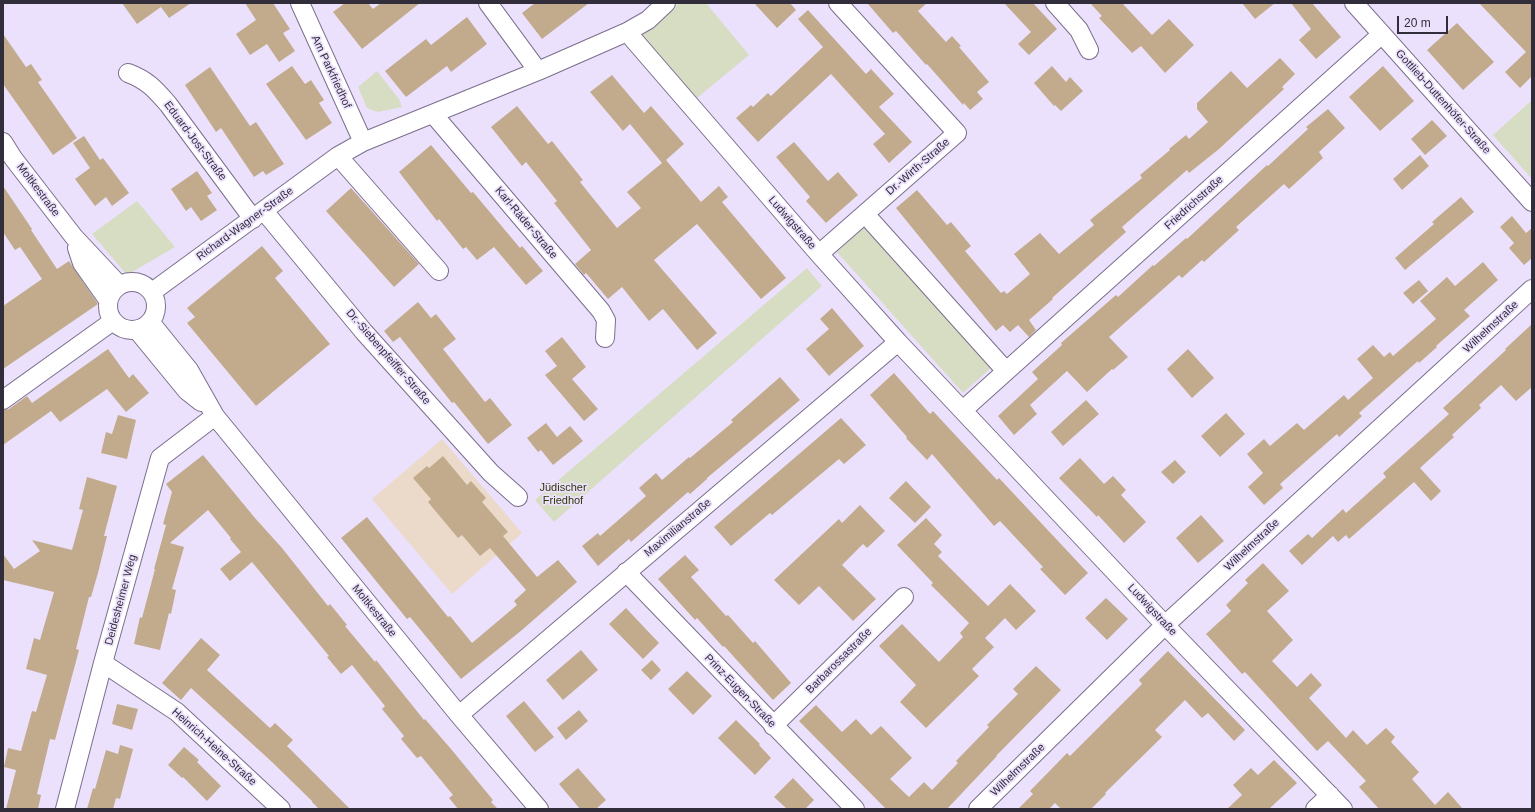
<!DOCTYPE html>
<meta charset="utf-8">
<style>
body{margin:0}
#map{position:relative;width:1535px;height:812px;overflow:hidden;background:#ece1fd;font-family:Arial,sans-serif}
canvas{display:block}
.frame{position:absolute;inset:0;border:4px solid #322d3a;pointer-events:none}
.scale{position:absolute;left:1397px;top:16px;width:51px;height:18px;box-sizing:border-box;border:2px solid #322d3a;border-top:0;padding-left:5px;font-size:12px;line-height:14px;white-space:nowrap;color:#322d3a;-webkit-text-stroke:3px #ece1fd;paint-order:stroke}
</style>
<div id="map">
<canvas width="1535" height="812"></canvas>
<div class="frame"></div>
<div class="scale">20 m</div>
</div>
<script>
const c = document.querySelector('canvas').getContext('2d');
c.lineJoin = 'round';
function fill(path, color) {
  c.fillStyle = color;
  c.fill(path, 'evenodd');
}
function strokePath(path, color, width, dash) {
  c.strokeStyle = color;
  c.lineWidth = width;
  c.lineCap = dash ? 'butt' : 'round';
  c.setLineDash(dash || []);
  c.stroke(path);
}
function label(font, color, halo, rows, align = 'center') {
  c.font = font + ' Arial,sans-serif';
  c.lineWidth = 3.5;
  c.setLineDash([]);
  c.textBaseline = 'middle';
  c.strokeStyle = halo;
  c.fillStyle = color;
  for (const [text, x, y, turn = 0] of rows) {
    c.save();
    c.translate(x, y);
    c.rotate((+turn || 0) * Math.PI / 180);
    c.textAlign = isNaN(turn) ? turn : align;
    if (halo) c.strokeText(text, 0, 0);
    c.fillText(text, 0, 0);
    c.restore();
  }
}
fill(new Path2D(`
 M442 439 522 533 452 594 372 499Z`), '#ebd9c9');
fill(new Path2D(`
 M679 3H706L749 55 697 98 642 36Z
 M377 71 399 99 402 107 378 112 367 108 358 87Z
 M1532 100V179L1493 135Z
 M137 201 175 247 127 275 92 234Z
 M865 226 992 367 963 393 837 252Z
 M807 268 822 286 554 522 535 500Z`), '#d7ddc3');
fill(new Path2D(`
 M122 3H191L169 18 161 7 137 24Z
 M245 3H273L290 29 283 33 295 51 279 62 267 44 250 55 236 34 256 20Z
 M345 3H368L373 9 381 3H420L362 49 333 12Z
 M535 3H589L542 39 522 13Z
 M754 3H790L796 10 777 28Z
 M867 3H927L918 11 946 42 952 36 961 46 959 47 989 82 977 92 983 99 970 110 964 103 963 105 927 64 926 65 896 31 893 33Z
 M1004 3H1033L1057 29 1029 55 1018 44 1031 32Z
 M1090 3H1122L1152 35 1169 19 1194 45 1165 73 1141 46 1132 53 1099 18 1102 16Z
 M1242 3H1275L1255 19Z
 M1291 3H1312L1341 37 1316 59 1299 40 1311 29Z
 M1479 3H1532V76L1520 88 1505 72 1526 52Z
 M808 10 866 74 871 69 894 94 879 107 912 142 889 163 873 144 885 134 831 74 758 142 736 118 751 105 753 107 768 93 771 96 823 47 798 19Z
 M467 17 487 44 451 72 447 66 406 97 385 71 426 39 431 45Z
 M1457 23 1494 62 1463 90 1427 50Z
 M3 34 26 67 31 64 42 80 38 82 77 138 53 155 3 84Z
 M1280 58 1295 74 1282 87 1284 89 1219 149 1189 173 1187 170 1122 227 1126 232 1052 298 1053 299 1029 320 1036 330 1029 337 1018 325 1010 332 1003 325 996 331 896 208 917 190 947 225 951 222 971 246 965 251 1001 293 1004 291 1007 294 1030 274 1014 254 1040 233 1059 254 1094 225 1090 220 1142 178 1140 175 1170 150 1169 149 1186 135 1189 139 1208 122 1197 109V103L1231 71 1247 88Z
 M292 66 305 84 311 80 324 100 319 103 332 123 306 140 266 84Z
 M1052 66 1066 82 1070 77 1083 91 1061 111 1055 105 1054 106 1034 83Z
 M1383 66 1414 101 1380 131 1349 97Z
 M210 67 250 126 256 122 284 164 266 175 263 171 254 177 221 128 216 132 185 85Z
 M612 75 644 113 651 106 684 144 666 160 701 202 719 186 728 197 722 202 786 278 761 299 697 224 654 260 717 333 697 350 663 309 649 321 622 287 608 299 586 273 584 275 575 264 591 250 554 203 557 201 526 162 522 166 491 127 517 106 548 144 552 141 583 180 580 182 617 228 641 208 627 192 662 163 630 124 623 131 590 92Z
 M1328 109 1345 128 1319 152 1323 158 1289 189 1284 184 1236 227 1239 230 1204 262 1202 260 1182 278 1179 275 1109 337 1128 357 1113 370 1112 369 1087 392 1067 371 1030 405 1037 414 1014 435 998 416 1038 379 1032 372 1062 345 1061 343 1116 295 1118 297 1153 265 1154 266 1186 238 1187 239 1240 190 1267 165 1268 166 1308 129 1306 127Z
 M1432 120 1447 136 1425 155 1411 139Z
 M84 136 100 160 103 158 129 193 112 206 106 197 95 206 75 179 90 168 73 143Z
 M794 142 828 181 838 172 858 195 826 223 806 201 810 197 776 157Z
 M431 145 471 193 473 192 520 248 522 246 543 271 526 285 494 247 477 260 466 247 463 249 439 219 437 221 399 172Z
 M1420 155 1429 166 1402 190 1393 179Z
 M197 171 212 193 207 196 217 210 201 221 191 207 186 211 171 189Z
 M3 186 32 229 31 230 57 269 69 261 98 304 3 369V306L42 279 20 247 15 250 3 232Z
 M351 188 419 264 394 287 326 211Z
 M1461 197 1474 212 1405 270 1395 258 1434 224 1432 222Z
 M1512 216 1526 233 1532 228V258L1524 265 1509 248 1514 243 1500 227Z
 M262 246 283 271 275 278 330 344 256 406 187 323 195 317 187 308Z
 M1483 262 1498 280 1464 310 1470 316 1436 346 1437 347 1419 363 1418 361 1359 413 1362 416 1339 437 1337 434 1280 484 1283 488 1264 505 1248 487 1263 473 1247 454 1264 439 1270 446 1297 423 1304 430 1344 395 1348 400 1373 378 1357 359 1373 345 1384 357 1390 352 1393 356 1436 319 1420 301 1447 277 1455 286Z
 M1419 280 1428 291 1413 304 1403 293Z
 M418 302 431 318 436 314 456 339 443 349 485 402 490 398 512 425 488 444 454 402 452 403 400 337 393 342 384 331Z
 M832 308 864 346 829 376 806 349 829 329 820 319Z
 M1532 324V387L1516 401 1501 385 1479 405 1481 408 1452 435 1454 437 1420 468 1441 491 1431 501 1414 482 1349 539 1346 535 1338 542 1333 536 1302 565 1289 551 1308 534 1312 538 1343 509 1346 513 1386 477 1383 473 1449 414 1443 408 1506 350 1505 349Z
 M562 337 586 367 572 379 598 409 584 421 545 375 557 366 545 351Z
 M108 349 129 378 133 374 149 393 126 412 107 389 60 422 51 411 3 445V410L9 409 27 396 32 403Z
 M1188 349 1214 378 1192 398 1167 369Z
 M894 373 930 414 933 411 997 480 999 478 1088 573 1065 595 1040 569 1043 567 1000 521 994 526 932 454 927 460 906 438 907 437 870 395Z
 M780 377 800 400 707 478V479L690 494 688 492 631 542 629 539 598 566 582 546 598 533 600 536 646 496 639 488 656 473 662 480 689 457 690 458 733 422 731 420Z
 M1086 400 1099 414 1063 446 1051 432Z
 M1226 413 1245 434 1220 457 1201 436Z
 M118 415 136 420 127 459 101 453 106 432 112 434Z
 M841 418 866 445 844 464 839 459 772 515 770 513 731 546 714 527Z
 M546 423 557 437 570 426 583 441 553 465 541 450 538 452 527 438Z
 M203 455 255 518 282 548 328 606 330 604 347 625 345 626 375 662 376 660 424 720 425 719 451 749 493 800 491 802 498 809H458L449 798 453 795 421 756 417 758 401 739 404 736 382 709 385 706 352 665 341 674 327 657 329 656 252 562 230 581 220 569 241 552 230 539 231 538 208 510 170 543 184 547 172 589 176 590 171 614 169 613 160 650 134 644 140 617 142 618 155 569H154L166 525 163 524 172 492 166 484Z
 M443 456 467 485 471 481 486 498 482 502 508 532 503 536 537 577 558 560 577 582 522 630 461 679 410 617 407 619 341 538 367 517 448 617 450 616 472 643 517 605 514 601 526 590 490 548 480 556 462 535 458 538 428 502 431 499 413 478 427 466 429 468Z
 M1080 458 1104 484 1113 476 1126 490 1121 495 1146 522 1124 543 1098 515 1097 517 1059 478Z
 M1175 460 1186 472 1173 484 1161 472Z
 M87 477 117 486 104 536H107L98 573 91 597H89L76 649 79 650 55 740 50 739 37 794 41 795 38 809H6L16 770 4 767 8 748 21 751 32 711 36 712 47 675 26 669 34 638 40 640 54 592 3 580V554L14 569 40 551 32 540 72 550 83 510 79 509Z
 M906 481 931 507 915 523 889 498Z
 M860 505 885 531 867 548 863 544 842 565 876 599 853 621 819 586 799 605 774 580 839 519 842 523Z
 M1201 515 1224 541 1198 563 1176 538Z
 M926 518 942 535 934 544 942 552 938 556 988 606 1010 584 1036 611 1016 630 1005 618 985 638 994 647 972 669 979 676 926 728 900 702 916 685 879 646 902 624 939 662 963 637 960 633 969 623 931 585 933 583 897 545Z
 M685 555 699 570 691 577 726 616 728 615 753 643 755 641 791 683 773 700 724 646 723 647 697 618 695 620 658 579Z
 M1263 563 1289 591 1267 611 1293 640 1272 661 1297 687 1311 673 1322 685 1309 698 1346 738 1353 730 1367 745 1386 728 1395 737 1391 742 1419 772 1412 779 1435 805 1448 792 1463 809H1379L1359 787 1366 781 1328 741 1317 751 1245 672 1242 674 1206 634 1231 611 1226 605 1248 583 1245 580Z
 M1106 598 1128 619 1107 640 1085 618Z
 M626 608 659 643 643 659 609 624Z
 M201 638 220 655 207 670 270 728 275 723 293 740 287 746 350 809H319L312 802V801L272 762 191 688 181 700 162 683Z
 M581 650 598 670 563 700 546 680Z
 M1168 651 1245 730 1234 741 1208 713 1202 718 1185 700 1155 730 1162 737 1105 793 1106 794 1091 809H1061L1055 803 1049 809H1018L1033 794 1030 791 1067 753 1070 756 1142 684 1139 680Z
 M652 660 661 670 651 680 641 670Z
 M1036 666 1061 690 996 756H997L947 809H886L799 721 816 705 842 732 856 719 871 735 881 726 912 758 890 779 909 797 924 782 932 790 958 763 956 761 989 727 987 725 1018 694 1013 689Z
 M687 671 712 696 693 715 668 689Z
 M524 701 554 737 535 752 506 716Z
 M117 704 138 709 132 730 112 724Z
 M579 710 588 721 566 740 557 728Z
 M736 720 760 744 759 745 771 758 755 775 718 738Z
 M120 745 133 749 120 799 116 798 113 809H87L93 788 95 789 106 750 118 754Z
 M184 747 199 760 197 762 221 786 207 801 183 777 182 778 168 765Z
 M1274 760 1297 783 1269 809H1227L1242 795 1233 785 1251 768 1258 775Z
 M578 768 606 800 596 809H580L559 784Z
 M793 778 814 800 805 809H787L774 797Z`), '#c2ab8d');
const street = new Path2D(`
 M300 3 363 142
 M488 3 538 71
 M1055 3 1079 30 1089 50
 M1354 3 1532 202
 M627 32 819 254 898 342 1165 625 1343 809
 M128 73C147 80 155 89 168 104L253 219
 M433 114 601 311 606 320 605 338
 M3 142 13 158 74 237 119 285
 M338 156 439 271
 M264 211 364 332 491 473 518 497
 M865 214 1006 371
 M77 248 82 263 108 300
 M819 254 957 133 838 3
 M108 306a24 24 0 1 1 48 0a24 24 0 1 1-48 0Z
 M152 292 338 156 363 142 538 71 627 32 648 20 666 3
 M151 323 189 370 215 416 459 715 539 809
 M137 330 187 391 201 402
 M3 400 113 321
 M963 410 1382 34
 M626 572 855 809
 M103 663 177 712 281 809
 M459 715 898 342
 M773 726 904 597
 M65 809 103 663 160 458 215 416
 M978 809 1165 625 1532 289
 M1315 809 1330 795`);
strokePath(street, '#7b6e8c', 20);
strokePath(street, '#fff', 18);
label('11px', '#322d3a', '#ece1fd', [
 ["Am Parkfriedhof",331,72,65],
 ["Gottlieb-Duttenhöfer-Straße",1443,102,48],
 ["Eduard-Jost-Straße",195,141,53],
 ["Dr.-Wirth-Straße",918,167,-41],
 ["Moltkestraße",38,190,53],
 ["Friedrichstraße",1194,203,-42],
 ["Karl-Räder-Straße",526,223,50],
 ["Ludwigstraße",792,223,49],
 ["Richard-Wagner-Straße",245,224,-36],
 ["Wilhelmstraße",1491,327,-43],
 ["Dr.-Siebenpfeiffer-Straße",388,357,49],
 ["Maximilianstraße",678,528,-40],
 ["Wilhelmstraße",1252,545,-43],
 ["Deidesheimer Weg",121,600,-75],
 ["Ludwigstraße",1152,610,47],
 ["Moltkestraße",374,611,51],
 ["Barbarossastraße",839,661,-45],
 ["Prinz-Eugen-Straße",740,691,46],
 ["Heinrich-Heine-Straße",214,747,42],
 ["Wilhelmstraße",1018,770,-44]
]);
label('11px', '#303707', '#ece1fd', [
 ["Jüdischer",563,488],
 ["Friedhof",563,501]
]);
</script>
